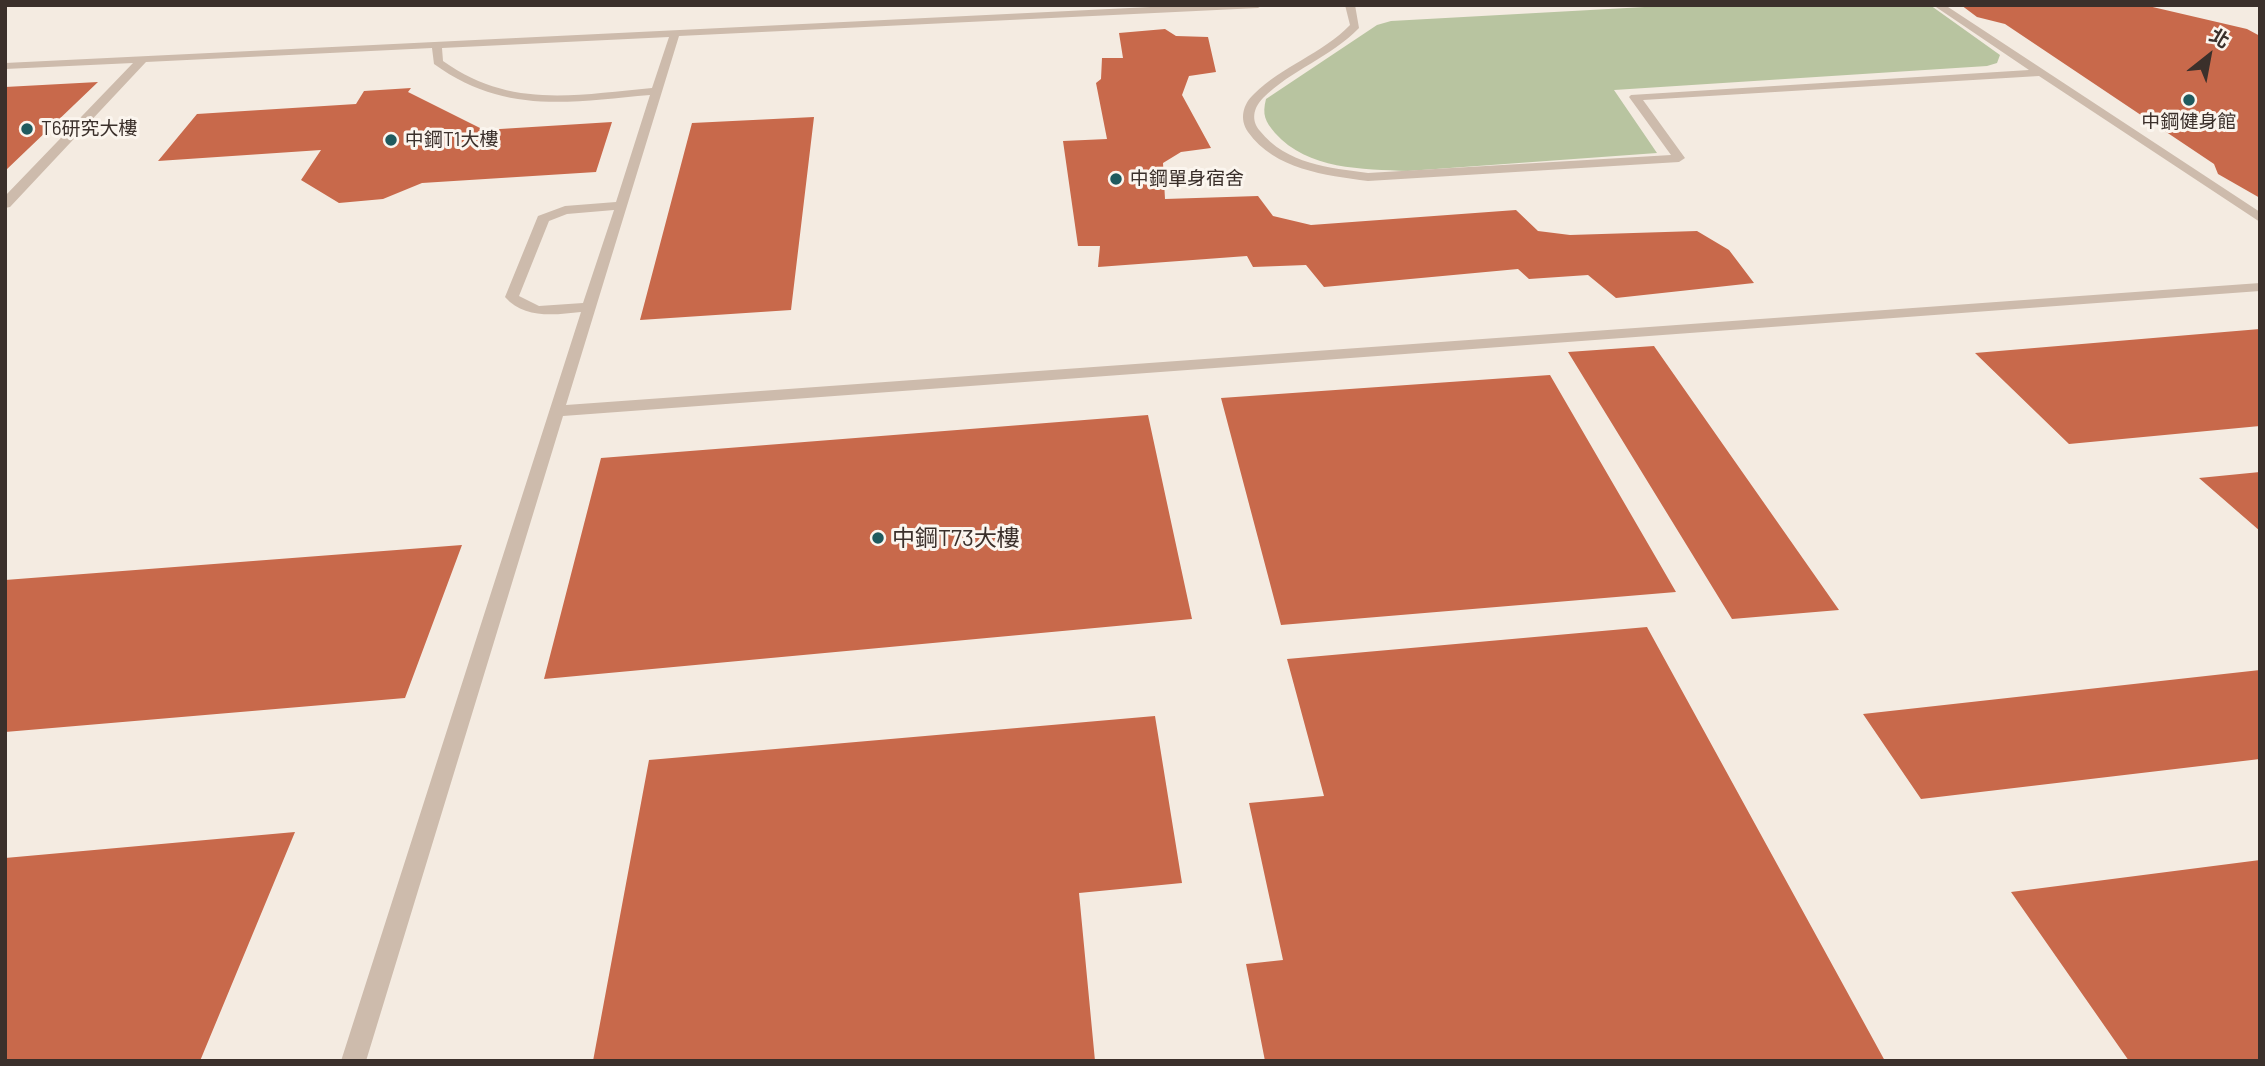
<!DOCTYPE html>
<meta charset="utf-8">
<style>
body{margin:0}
#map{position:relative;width:2265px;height:1066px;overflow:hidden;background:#f4ebe1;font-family:Barlow,"Noto Sans TC",sans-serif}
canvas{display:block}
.frame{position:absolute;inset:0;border:7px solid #3b302b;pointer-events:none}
.north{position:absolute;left:2174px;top:21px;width:70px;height:70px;-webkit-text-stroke:5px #fbf5ee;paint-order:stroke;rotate:31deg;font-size:19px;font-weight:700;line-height:28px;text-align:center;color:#3b302b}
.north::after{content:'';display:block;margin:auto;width:24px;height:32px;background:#3b302b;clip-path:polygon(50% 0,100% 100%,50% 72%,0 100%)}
</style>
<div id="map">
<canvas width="2265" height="1066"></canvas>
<div class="frame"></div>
<div class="north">北</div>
</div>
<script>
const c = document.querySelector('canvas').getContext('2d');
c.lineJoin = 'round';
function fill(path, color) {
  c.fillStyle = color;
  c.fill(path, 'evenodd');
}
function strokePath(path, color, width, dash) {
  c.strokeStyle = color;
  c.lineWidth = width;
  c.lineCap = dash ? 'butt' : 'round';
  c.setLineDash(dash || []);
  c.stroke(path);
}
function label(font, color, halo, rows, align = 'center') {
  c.font = font + ' Barlow,"Noto Sans TC",sans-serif';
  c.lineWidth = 6;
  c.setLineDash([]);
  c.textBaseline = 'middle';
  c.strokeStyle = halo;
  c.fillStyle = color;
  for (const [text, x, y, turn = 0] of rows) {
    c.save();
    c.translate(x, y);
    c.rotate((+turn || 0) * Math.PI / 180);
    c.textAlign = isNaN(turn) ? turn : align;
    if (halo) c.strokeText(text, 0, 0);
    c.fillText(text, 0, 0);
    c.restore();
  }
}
fill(new Path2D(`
 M1681 5H1930L2000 55 1997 63 1987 66 1614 90 1657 153 1408 171C1362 169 1308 170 1275 133 1265 121 1262 115 1266 99L1377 25 1391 21Z`), '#b8c4a0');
fill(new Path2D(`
 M1961 5H2144L2247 29 2260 36V198L2218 174 2214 164 2005 24 1977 17Z
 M1165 29 1176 36 1208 37 1216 72 1189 76 1182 95 1211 148 1181 152 1163 163 1165 199 1258 196 1273 216 1311 225 1516 210 1538 231 1570 235 1697 231 1729 250 1754 283 1616 298 1588 275 1529 279 1518 269 1324 287 1306 265 1253 267 1247 256 1098 267 1100 246H1078L1063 141 1107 139 1096 83 1101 79 1102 58H1123L1119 33Z
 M98 82 5 171V87Z
 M411 88 408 92 484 130 612 122 596 172 422 183 383 199 339 203 301 180 321 150 158 161 197 114 356 104 364 91Z
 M814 117 791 310 640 320 692 123Z
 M2260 329V426L2069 444 1975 353Z
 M1654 346 1839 610 1732 619 1568 352Z
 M1550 375 1676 592 1281 625 1221 398Z
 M1148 415 1192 619 544 679 601 458Z
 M2260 472V531L2199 478Z
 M462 545 405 698 5 732V580Z
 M1647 627 1885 1061H1265L1246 964 1283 960 1249 803 1324 796 1287 659Z
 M2260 670V759L1921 799 1863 714Z
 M1155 716 1182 883 1079 893 1095 1061H593L649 760Z
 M295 832 200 1061H5V858Z
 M2260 860V1061H2129L2011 892Z`), '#c8694b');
fill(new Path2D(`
 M1191 5H1263L1258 8 679 36 566 405 2260 283V291L563 416 366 1061H341L581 312C554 315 524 319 505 297L538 216 565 206 616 202 650 95C570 102 504 115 434 64L432 48 146 62 10 207 5 208V196L133 63 5 69V63ZM669 37 652 88C575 95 510 109 443 61L442 48ZM614 210 583 303 539 306 519 296 549 221 567 214Z
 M1345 5H1355L1359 28C1331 57 1291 70 1263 98 1253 108 1251 121 1260 131 1286 164 1330 168 1368 173L1671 155 1629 97 1631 95 2029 70 1933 5H1945L2260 212V222L2039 76 1643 100 1685 158 1679 162 1368 181C1325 175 1275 170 1248 132 1239 119 1243 104 1254 94 1282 66 1322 54 1350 25Z`), '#cdbbac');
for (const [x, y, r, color] of [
 [2189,100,7,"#1f5a5e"],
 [27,129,7,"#1f5a5e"],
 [391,140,7,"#1f5a5e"],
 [1116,179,7,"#1f5a5e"],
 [878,538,7,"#1f5a5e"]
]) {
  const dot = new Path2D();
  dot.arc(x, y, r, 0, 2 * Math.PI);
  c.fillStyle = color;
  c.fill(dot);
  strokePath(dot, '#fbf5ee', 2.5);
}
label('19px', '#3b302b', '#fbf5ee', [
 ["中鋼健身館",2189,122,"center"],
 ["T6研究大樓",41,129],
 ["中鋼T1大樓",405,140],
 ["中鋼單身宿舍",1130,179]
], 'left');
label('23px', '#3b302b', '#fbf5ee', [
 ["中鋼T73大樓",892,538]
], 'left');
</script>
